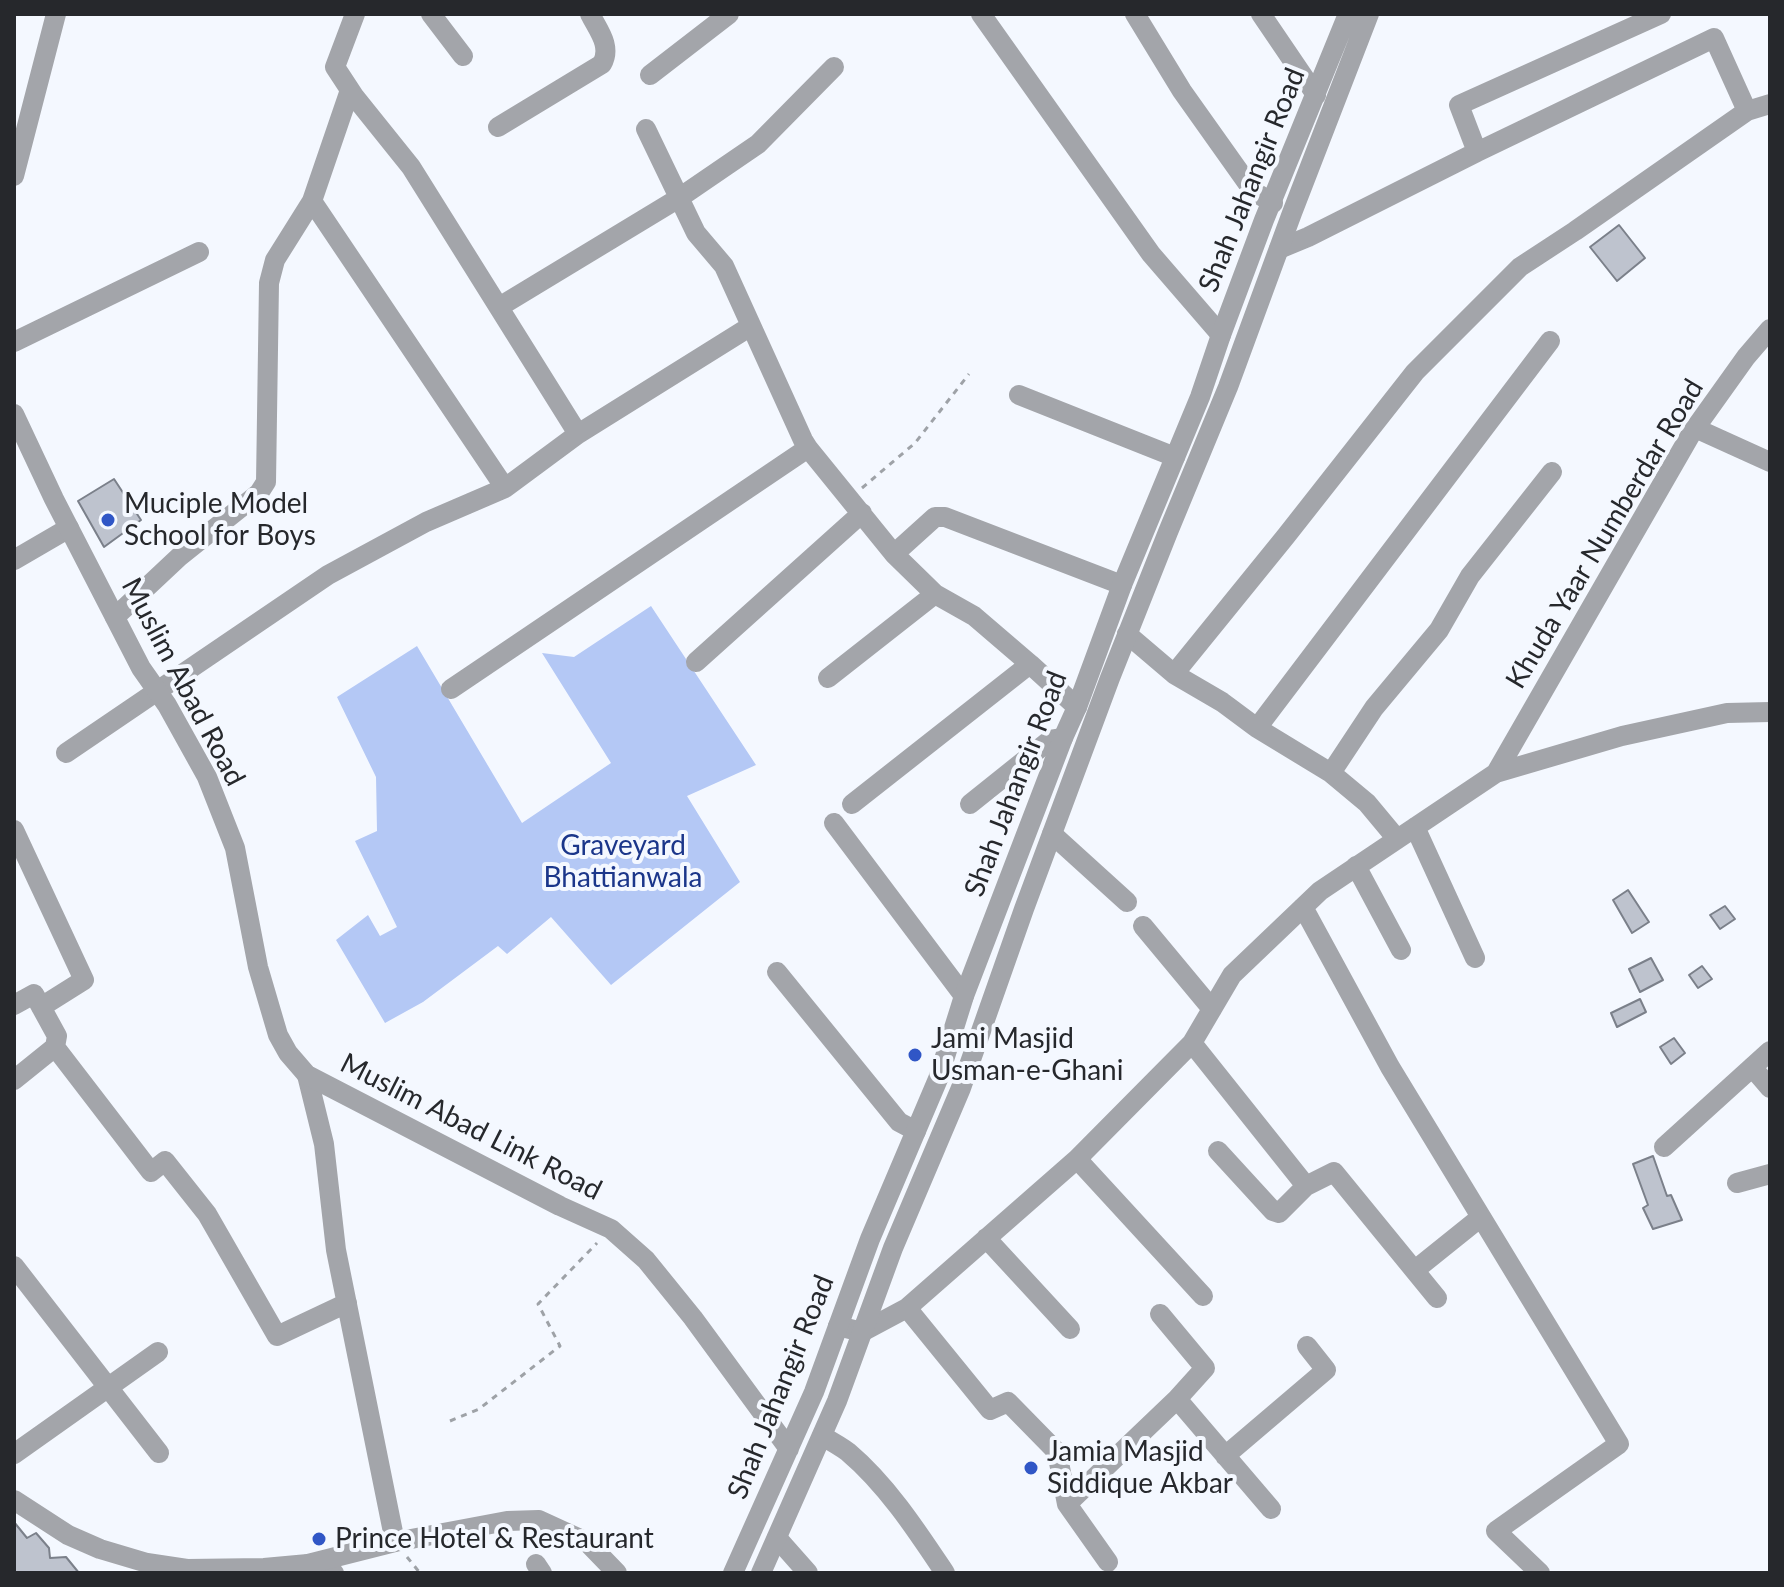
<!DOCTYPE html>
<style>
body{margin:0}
#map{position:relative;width:1784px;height:1587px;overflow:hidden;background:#f4f8ff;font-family:Lato,sans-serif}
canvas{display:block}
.frame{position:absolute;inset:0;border:16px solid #26282c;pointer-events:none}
</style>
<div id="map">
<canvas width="1784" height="1587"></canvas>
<div class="frame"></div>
</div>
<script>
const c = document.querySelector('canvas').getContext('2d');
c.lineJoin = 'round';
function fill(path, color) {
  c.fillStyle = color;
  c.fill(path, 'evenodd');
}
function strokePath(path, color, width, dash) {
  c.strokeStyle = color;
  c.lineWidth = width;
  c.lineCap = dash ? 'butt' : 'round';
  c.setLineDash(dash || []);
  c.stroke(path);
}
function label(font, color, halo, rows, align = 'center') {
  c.font = font + ' Lato,sans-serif';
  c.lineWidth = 8;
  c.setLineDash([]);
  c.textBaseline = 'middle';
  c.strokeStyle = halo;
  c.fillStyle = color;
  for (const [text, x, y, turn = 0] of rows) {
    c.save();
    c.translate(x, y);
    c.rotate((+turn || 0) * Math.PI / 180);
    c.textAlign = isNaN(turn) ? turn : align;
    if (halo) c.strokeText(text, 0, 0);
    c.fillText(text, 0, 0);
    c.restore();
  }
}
fill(new Path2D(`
 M651 606 756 765 687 796 740 882 611 985 551 917 507 954 498 946 423 1002 385 1023 336 940 368 915 380 936 397 927 355 841 377 831 376 777 337 697 417 646 522 823 611 763 542 653 574 657Z`), '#b4c8f5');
const building = new Path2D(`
 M1619 225 1645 258 1617 281 1590 247Z
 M114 479 141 520 104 547 78 501Z
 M1628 890 1649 922 1632 933 1613 900Z
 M1725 906 1735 919 1720 929 1710 915Z
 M1651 958 1663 980 1640 992 1629 969Z
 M1702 966 1712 979 1698 988 1689 975Z
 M1640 999 1646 1012 1617 1027 1611 1013Z
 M1674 1038 1685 1053 1671 1064 1660 1047Z
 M1653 1156 1667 1196 1671 1195 1682 1220 1653 1229 1643 1208 1648 1205 1633 1164Z
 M14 1522 27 1538 36 1533 49 1548 50 1558 66 1557 79 1573H14Z`);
fill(building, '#bec3ce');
strokePath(building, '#7b808a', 2);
strokePath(new Path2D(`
 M862 488 915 443 969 374
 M450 1421 479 1409 560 1346 538 1304 597 1243
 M407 1557 420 1573`), '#9ea2a7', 3, [6, 6]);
strokePath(new Path2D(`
 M355 14 335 67 354 96 411 167 578 434 751 326
 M431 14 463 56
 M981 14 1151 254 1221 335
 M1135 14 1182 91 1253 191 1273 203
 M1261 14 1316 95
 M650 75 729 14
 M350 90 312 201 505 488 578 434
 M498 127 602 64C612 46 598 30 590 14
 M646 129 696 233 724 266 803 440 808 448 894 554 935 594 974 616 1030 664 1077 707
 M1477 152 1714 38 1747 111 1770 104
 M1279 249 1308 237 1477 152 1459 105 1661 14
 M499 307 679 198 758 144 834 67
 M14 342 199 252
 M1019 395 1175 457
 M1695 428 1770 462
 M894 554 935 517H945L1122 585
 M14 560 69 528
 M115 617 179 557 259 493 266 482 269 283 275 260 312 201
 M1127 634 1174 674 1222 702 1257 728 1331 773 1367 803 1397 839
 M696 662 862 513
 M1174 674 1286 536 1415 372 1520 267 1575 231 1747 111
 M828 678 935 594
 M451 689 808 448
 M1257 728 1550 341
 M66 753 328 575 426 522 505 488
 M1331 773 1374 708 1439 630 1470 576 1552 472
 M1496 773 1691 434 1746 357 1770 329
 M852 804 1030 664
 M970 804 1050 740 1063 738
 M834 823 964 996
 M1415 827 1475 958
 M14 830 84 980 41 1007
 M1052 834 1127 902
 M1356 866 1401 950
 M1303 907 1390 1067 1619 1444 1496 1531 1540 1573
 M1143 926 1212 1009
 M777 972 899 1122 916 1131
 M14 1005 34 994 57 1036 55 1047 14 1080
 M1192 1043 1306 1186
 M55 1047 151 1172 165 1161 207 1214 277 1336 347 1303
 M1752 1067 1770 1088
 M307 1075 324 1144 336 1250 395 1542
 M1664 1147 1770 1051
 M1218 1151 1273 1211 1279 1213 1306 1186 1334 1172 1437 1298
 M1077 1159 1203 1296
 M1737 1183 1770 1174
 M986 1238 1070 1329
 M14 1266 159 1453
 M1415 1270 1481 1217
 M907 1308 990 1410 1008 1402 1057 1452 1067 1504 1108 1562
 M1160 1314 1205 1368 1177 1399
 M838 1326 862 1332 907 1308 1077 1159 1192 1043 1232 975 1320 891 1496 773 1622 736 1727 713 1770 712
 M822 1436C831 1441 840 1446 848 1452 887 1485 917 1531 945 1573
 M14 1454 158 1352
 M1225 1456 1326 1370 1307 1346
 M1067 1504 1177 1399 1271 1509
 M777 1538 808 1573
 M308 1564 334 1573
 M536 1564 542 1573`), '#a3a5aa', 20);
strokePath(new Path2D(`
 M14 176 56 14
 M14 414 54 499 141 668 167 705 207 777 235 848 258 967 278 1035 288 1053 307 1075 560 1206 611 1229 646 1260 693 1318 789 1449
 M14 1500 68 1535 100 1549 147 1563 187 1569 264 1568 308 1564 395 1542 507 1521 539 1520 587 1542 617 1573
 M733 1573 814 1392 870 1239 938 1079 964 996 1063 738 1077 707 1122 585 1200 397 1221 335 1264 220 1348 14
 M761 1573 837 1401 893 1248 961 1088 1024 909 1110 678 1168 532 1228 387 1292 213 1369 14`), '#a3a5aa', 20);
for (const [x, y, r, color] of [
 [108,520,8,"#3056c6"],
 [915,1055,8,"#3056c6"],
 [1031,1468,8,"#3056c6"],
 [319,1539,8,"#3056c6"]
]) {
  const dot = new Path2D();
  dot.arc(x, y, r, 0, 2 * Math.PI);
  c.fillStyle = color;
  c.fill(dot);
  strokePath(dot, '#f4f8ff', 3);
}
label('28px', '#26282c', '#f4f8ff', [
 ["Shah Jahangir Road",1252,180,-68],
 ["Khuda Yaar Numberdar Road",1605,534,-59],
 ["Muslim Abad Road",183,682,62],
 ["Shah Jahangir Road",1016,784,-69],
 ["Muslim Abad Link Road",471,1127,27],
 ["Shah Jahangir Road",781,1387,-68]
]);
label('28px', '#26282c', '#f4f8ff', [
 ["Muciple Model",124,504],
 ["School for Boys",124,536],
 ["Jami Masjid",931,1039],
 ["Usman-e-Ghani",931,1071],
 ["Jamia Masjid",1047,1452],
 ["Siddique Akbar",1047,1484],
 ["Prince Hotel & Restaurant",335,1539]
], 'left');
label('28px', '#1b368a', '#f4f8ff', [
 ["Graveyard",623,846],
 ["Bhattianwala",623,878]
]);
</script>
